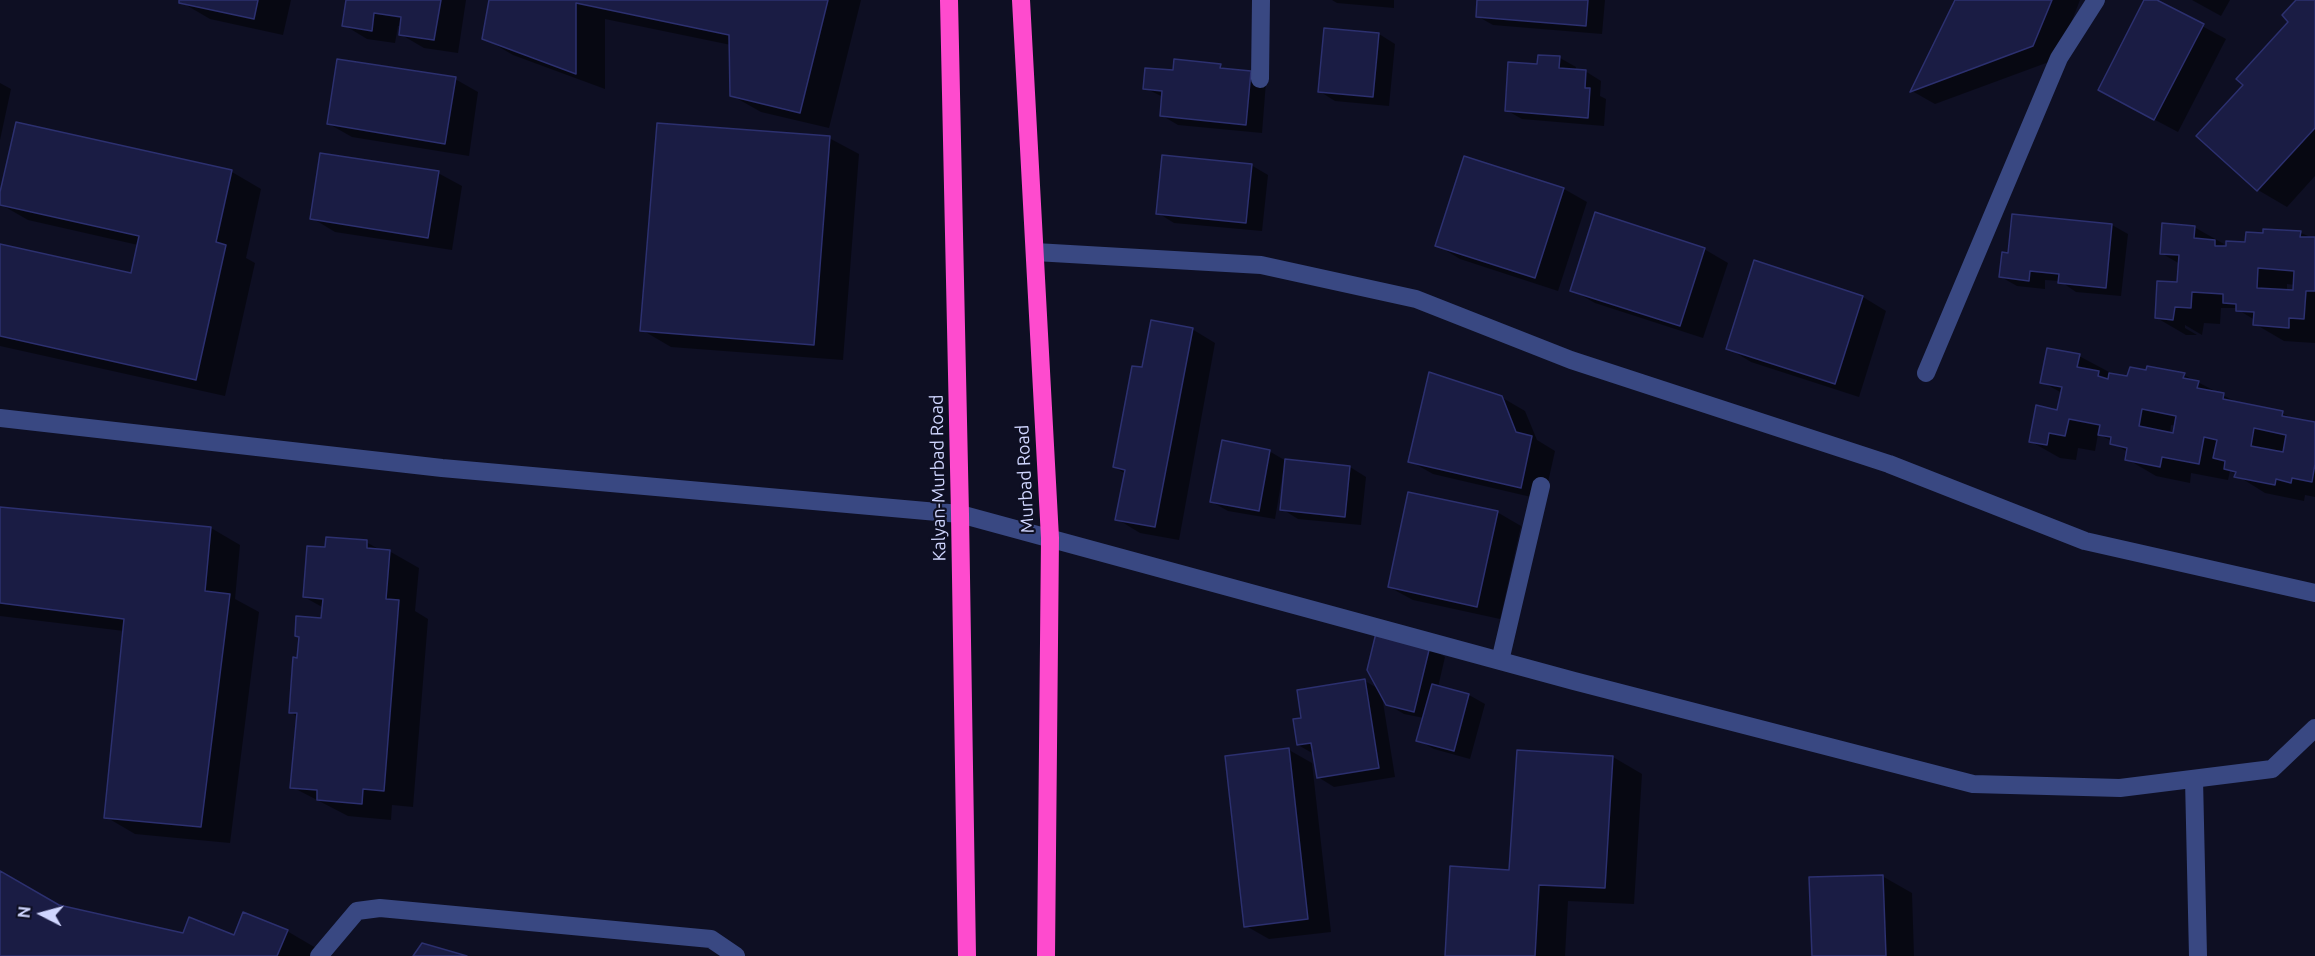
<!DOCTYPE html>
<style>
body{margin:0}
#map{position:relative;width:2315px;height:956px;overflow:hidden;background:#0e0f23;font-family:Ubuntu,sans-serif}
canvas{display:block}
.north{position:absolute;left:12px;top:884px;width:60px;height:60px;-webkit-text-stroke:4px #0e0f23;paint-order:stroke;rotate:276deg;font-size:16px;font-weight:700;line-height:24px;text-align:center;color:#d0d6ff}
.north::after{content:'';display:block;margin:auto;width:21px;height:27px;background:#d0d6ff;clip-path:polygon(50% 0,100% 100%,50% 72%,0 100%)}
</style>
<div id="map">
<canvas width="2315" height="956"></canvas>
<div class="north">N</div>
</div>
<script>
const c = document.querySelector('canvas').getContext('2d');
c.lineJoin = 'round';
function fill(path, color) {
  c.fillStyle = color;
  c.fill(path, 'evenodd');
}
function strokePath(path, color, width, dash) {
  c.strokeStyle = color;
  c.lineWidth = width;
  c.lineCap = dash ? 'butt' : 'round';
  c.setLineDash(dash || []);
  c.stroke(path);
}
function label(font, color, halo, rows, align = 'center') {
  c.font = font + ' Ubuntu,sans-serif';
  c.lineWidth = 4.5;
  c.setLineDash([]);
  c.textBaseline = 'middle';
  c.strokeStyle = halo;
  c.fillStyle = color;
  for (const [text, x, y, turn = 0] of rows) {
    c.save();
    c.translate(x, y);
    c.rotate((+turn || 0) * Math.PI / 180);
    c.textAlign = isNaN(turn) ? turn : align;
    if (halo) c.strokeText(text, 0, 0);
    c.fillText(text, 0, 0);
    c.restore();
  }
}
fill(new Path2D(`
 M181 0H291L283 35 210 19 181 2Z
 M348 0H466L458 53 424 48 400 34 401 26H398L395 43 367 39 344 25Z
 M490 0H861L829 128 761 112 731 95V45L605 19V89L513 55 484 38Z
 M1332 0H1394V8L1337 3Z
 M1479 0H1605L1602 34 1493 25 1477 16Z
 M1957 0H2080L2057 59 1935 104 1912 91Z
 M2146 0H2154L2226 39 2178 132 2123 103Z
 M2192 0H2230L2221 16Z
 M2298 0H2315V176L2287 207 2258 190 2245 85 2290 21Z
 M1325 29 1379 34 1395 44 1389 106 1335 101 1319 91Z
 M1560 58 1576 67 1575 71H1585L1601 81 1600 96 1606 99 1604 126 1522 119 1506 110 1539 66Z
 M1220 66 1229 71 1250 72 1266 82 1262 133 1178 125 1161 115 1163 97 1145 88 1174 72Z
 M455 79 478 92 469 156 352 137 329 124Z
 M0 83 11 89 0 140Z
 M17 124 232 172 261 189 246 258 255 263 225 396 0 346V245L132 275 138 245 28 220 0 204Z
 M829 138 859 154 843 360 671 347 642 330Z
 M1465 157 1564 189 1587 202 1558 291 1460 259 1437 245Z
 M1251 165 1268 175 1262 231 1174 223 1158 213Z
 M438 173 462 186 452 250 335 232 312 218Z
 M2112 225 2128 234 2121 296 2076 292 2060 281 2045 280V289L2017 286 2001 277 2010 254Z
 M2194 227 2224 244 2223 246 2301 233 2315 239V343L2284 341 2255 324V320L2235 308H2221L2220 324 2204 323 2202 335 2185 325V328L2197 335H2186L2157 318 2179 284 2180 264 2161 253ZM2287 284 2295 285 2294 291H2287Z
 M1704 249 1728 263 1703 338 1595 303 1572 290Z
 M1755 262 1863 297 1886 311 1859 397 1751 362 1728 348Z
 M1192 329 1215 343 1179 540 1140 533 1117 519 1126 474 1114 467 1143 369Z
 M2079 356 2109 372 2108 375 2128 378 2184 375 2240 404 2282 413 2295 420 2315 424V497L2305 495 2304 501 2265 493 2230 471 2228 480 2191 473 2190 483 2156 476 2127 459 2128 452 2112 443V441L2098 434 2095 451 2078 448 2076 460 2060 458 2030 441 2058 412 2062 393 2042 382ZM2171 425 2176 426 2174 434H2170Z
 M1501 397 1525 411 1537 440 1555 451 1544 500 1433 474 1410 461Z
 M1269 451 1286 461 1350 467 1366 477 1361 525 1298 519 1282 509 1286 473 1283 472 1275 519 1228 511 1212 502Z
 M0 508 211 528 240 545 235 599 259 612 230 843 135 834 106 817 124 631 0 616Z
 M1497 512 1521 526 1500 619 1413 600 1389 587Z
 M366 542 382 551H389L419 568 415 611 428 619 413 807 392 805 391 820 348 816 292 787 298 717 290 712 298 659 300 638 296 636 323 619 324 608 304 597 326 549Z
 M1429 647 1445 657 1438 687 1469 695 1485 704 1470 759 1434 749 1418 740 1424 718 1404 714 1387 704 1382 696 1395 777 1334 787 1318 777 1314 754 1298 745 1303 719 1365 681 1379 689Z
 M1289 750 1312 763 1331 932 1269 939 1246 926Z
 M1613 757 1642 774 1634 904 1568 901 1565 956H1446L1511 871Z
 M0 873 58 906 184 934 235 937 287 931 316 948 313 956H0Z
 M1882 876 1912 893 1914 956H1814Z`), '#0007');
const building = new Path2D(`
 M179 0H258L254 19 179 3Z
 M346 0H441L434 40 399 35 401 17 374 13 372 31 342 26Z
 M489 0H828L800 113 730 96 729 35 576 3V74L482 39Z
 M1477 0H1588L1586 26 1476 17Z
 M1955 0H2052L2033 46 1910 92Z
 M2144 0H2157L2204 24 2154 120 2098 90Z
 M2296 0H2315V128L2257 191 2196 136 2243 85 2236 79 2288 22 2282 15Z
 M1324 28 1379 33 1373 97 1318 92Z
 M1538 55 1560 56 1559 68 1586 70 1585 88H1590L1588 118 1505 111 1508 62 1537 64Z
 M337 59 456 77 445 144 327 124Z
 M1174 59 1221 64 1220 68 1251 71 1246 125 1160 116 1162 91 1143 89 1145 68 1173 70Z
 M16 122 232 170 216 242 226 245 196 380 0 336V244L131 273 139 236 0 205V192Z
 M657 123 830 136 814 345 640 331Z
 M320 153 439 171 428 238 310 219Z
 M1162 155 1252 164 1246 223 1156 214Z
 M1464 156 1564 188 1535 278 1435 246Z
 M1595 212 1705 248 1680 326 1570 291Z
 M2012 214 2112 224 2106 288 2058 283 2059 274 2030 271 2029 281 1999 277 2002 252 2008 253Z
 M2162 223 2195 226 2194 238 2215 240V246H2226V241L2245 242 2246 232 2263 233V229L2301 231 2300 237H2315V291H2306L2304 319 2289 318V328L2253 325 2254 312 2236 311V304L2223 303V294L2192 292 2191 308 2175 307 2173 320 2155 318 2157 281 2177 282 2179 255 2160 254ZM2258 268 2294 271 2293 290 2257 288Z
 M1754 260 1863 296 1835 384 1726 349Z
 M1151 320 1193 328 1155 527 1115 520 1125 470 1113 467 1132 366 1142 367Z
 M2047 348 2080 354 2077 367 2099 371 2098 376 2108 379 2109 373 2127 376 2130 367 2146 370 2147 366 2185 373 2183 378 2199 381 2197 388 2224 393 2223 399 2283 411 2282 416 2315 422V464L2312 482 2292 478 2291 483 2276 479 2275 485 2234 477 2236 472 2224 469 2225 461 2213 458 2217 440 2204 437 2199 464 2162 457 2160 467 2125 460 2127 448 2110 444 2111 437 2098 435 2100 425 2069 419 2065 436 2049 433 2047 445 2029 442 2036 405 2057 410 2062 387 2040 383ZM2142 409 2176 416 2173 433 2139 426ZM2254 428 2286 435 2283 452 2251 446Z
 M1429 372 1502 396 1516 432 1532 436 1521 488 1408 462Z
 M1222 440 1270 450 1259 511 1210 502Z
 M1285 459 1350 466 1345 517 1280 510Z
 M1408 492 1498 511 1477 607 1388 587Z
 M0 507 211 527 205 591 230 594 201 827 104 818 124 619 0 603Z
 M326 537 367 540V548L390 550 386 599 399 600 384 791 363 789 362 804 317 800V790L290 788 297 713H289L293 657 297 658 299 637 295 636 296 616 321 618 323 599 303 597 307 546 325 547Z
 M1376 633 1430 646 1414 712 1386 705 1367 670Z
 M1365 679 1379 768 1317 778 1311 743 1297 745 1293 719 1301 718 1297 690Z
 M1432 684 1469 694 1454 751 1416 741Z
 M1289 748 1308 919 1244 927 1225 756Z
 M1517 750 1613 756 1605 888 1539 885 1535 956H1445L1450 866 1509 870Z
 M0 871 59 905 183 933 189 917 234 935 243 912 288 930 277 956H0Z
 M1883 875 1886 956H1812L1809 877Z
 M422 943 467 956H413Z`);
fill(building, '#1a1c44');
strokePath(building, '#2c306f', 1.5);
strokePath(new Path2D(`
 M1260 79 1261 0
 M1035 252 1261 265 1416 299 1571 360 1889 464 2085 541 2315 593
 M1926 373 2059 58 2096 0
 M0 418 442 468 960 514 1574 681 1973 784 2120 788 2272 769 2315 728
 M1500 661 1541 486
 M2194 779 2198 956
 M319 956 357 911 380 908 711 939 736 956`), '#394882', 18);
strokePath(new Path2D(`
 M949 0 960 514 967 956
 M1021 0 1050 538 1046 956`), '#fe4bce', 18);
label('18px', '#d0d6ff', '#0e0f23', [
 ["Kalyan-Murbad Road",938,478,-91],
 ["Murbad Road",1025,479,-93]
]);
</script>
